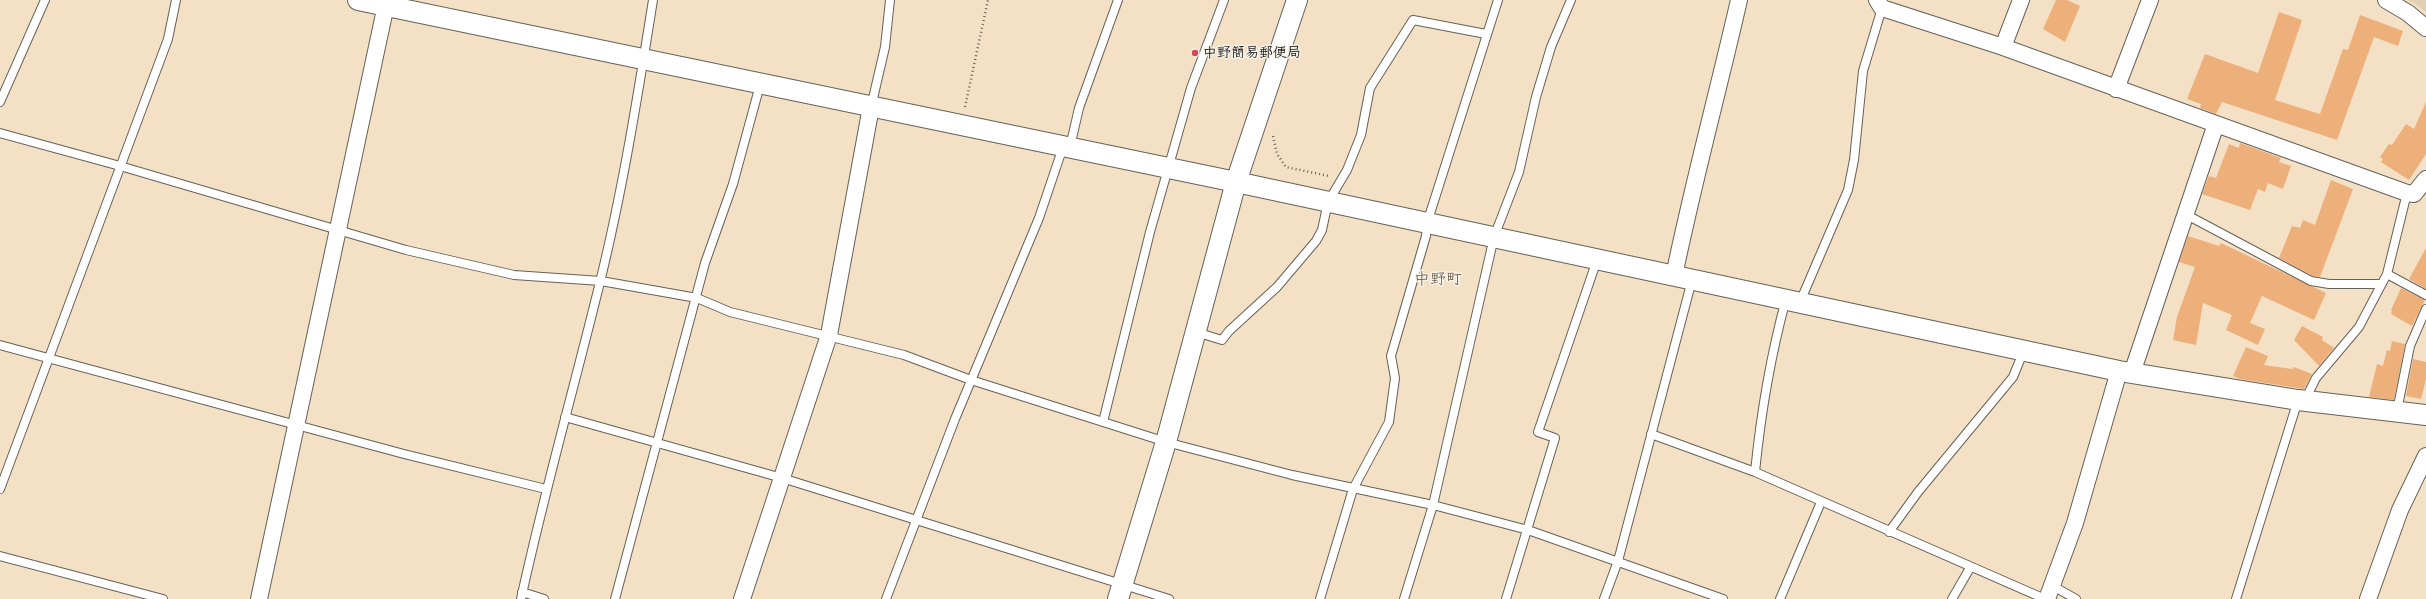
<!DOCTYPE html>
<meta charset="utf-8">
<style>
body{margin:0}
canvas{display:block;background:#f3e0c5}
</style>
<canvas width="2426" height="599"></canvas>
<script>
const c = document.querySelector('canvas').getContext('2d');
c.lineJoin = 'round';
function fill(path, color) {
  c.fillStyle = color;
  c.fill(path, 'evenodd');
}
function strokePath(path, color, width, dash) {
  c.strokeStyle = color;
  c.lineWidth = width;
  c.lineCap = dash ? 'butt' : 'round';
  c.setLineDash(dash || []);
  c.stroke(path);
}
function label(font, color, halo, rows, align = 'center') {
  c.font = font + ' Itim,"Klee One",sans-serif';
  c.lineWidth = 3;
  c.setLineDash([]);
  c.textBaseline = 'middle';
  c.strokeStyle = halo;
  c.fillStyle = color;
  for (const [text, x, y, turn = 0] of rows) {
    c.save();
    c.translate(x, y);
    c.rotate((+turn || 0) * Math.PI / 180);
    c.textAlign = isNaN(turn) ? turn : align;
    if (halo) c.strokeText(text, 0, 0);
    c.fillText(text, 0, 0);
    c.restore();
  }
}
fill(new Path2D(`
 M2408 0H2426V12L2417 5Z`), '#e2d0b4');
fill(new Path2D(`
 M2056 0H2067L2080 6 2065 42 2043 29Z
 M2279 12 2302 20 2275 100 2320 114 2343 49 2348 50 2360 15 2403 31 2398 46 2374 37 2337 140 2222 102 2216 114 2200 108 2201 104 2187 99 2205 54 2258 73Z
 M2426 102V154L2409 180 2381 162 2383 159 2380 157 2389 144 2392 145 2406 124 2414 129Z
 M2240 143 2281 158 2279 162 2291 166 2283 189 2268 183 2265 192 2258 189 2250 210 2202 194 2209 176 2216 178 2229 144 2239 148Z
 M2331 180 2353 189 2320 277 2313 276 2279 258 2292 226 2300 228 2303 220 2315 225Z
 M2188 236 2219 246 2221 243 2326 293 2314 320 2262 296 2250 323 2265 329 2258 345 2226 330 2232 315 2203 303 2196 345 2173 340 2177 317 2195 267 2179 262Z
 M2426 248V289L2409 279Z
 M2401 288 2425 300 2412 326 2391 314 2392 311 2391 310Z
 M2302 326 2323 337 2322 340 2334 348 2319 366 2294 340Z
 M2392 341 2405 344 2394 400 2369 397 2377 364 2383 366 2387 350 2390 351Z
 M2246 347 2268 356 2264 365 2292 369 2294 367 2312 374 2304 389 2240 379 2233 376Z
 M2413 359 2426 362V379L2421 399 2406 396Z`), '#edb07b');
const service = new Path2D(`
 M0 102 45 0
 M871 107 885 47 890 0
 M0 133 120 166 406 250 514 275 601 281 697 298 730 312 904 355 971 380 1166 442 1292 475 1433 505 1528 530 1723 599
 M1070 147 1079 108 1118 0
 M2185 214 2311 281 2329 284H2381
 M2387 274 2426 295
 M1800 302 1848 190 1854 160 1863 71 1882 8
 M1196 332 1222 340 1229 331 1277 287 1316 241 1322 230 1328 202 1347 170 1361 135 1370 88 1413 20 1486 34
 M0 345 404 454 546 489
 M2305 400 2316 378 2359 327 2387 274 2407 193
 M2397 411 2410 346 2426 309
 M565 417 782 478 1169 599
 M1103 422 1150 232 1191 88 1224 0
 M1651 434 1755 472C1761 412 1770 358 1786 299
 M1755 472 2045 599
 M0 489 168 39 176 0
 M1889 532 1918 492 2013 377 2024 350
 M0 556 163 599
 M2053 586 2076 599
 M522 592 544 599
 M521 599C544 493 574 388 600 282 623 189 638 94 653 0
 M615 599 705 263 733 184 760 85
 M886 599 955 419 1039 218 1063 147
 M1320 599 1353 489 1389 422 1395 378 1391 356 1426 236 1427 223 1498 0
 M1404 599 1433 505 1494 237 1519 172 1536 97 1551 47 1571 0
 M1506 599 1555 438 1538 432 1597 260
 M1604 599 1618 561 1692 280
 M1780 599 1821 502
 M1952 599 1970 568
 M2236 599 2298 400`);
const minor = new Path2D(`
 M1877 0 1882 8 2003 47 2407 193 2414 194 2426 179
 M2386 0 2408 13 2426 28
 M2003 47 2021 0
 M2116 89 2150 0
 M1674 276C1693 183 1718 92 1739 0
 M2132 373 2216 124
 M259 599 387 0
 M742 599 829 335 871 107
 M2047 599 2075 523 2119 371
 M2368 599 2400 510 2426 456`);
const tertiary = new Path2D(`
 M358 0 1236 182 2119 371 2298 400 2426 415
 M1118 599 1166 442 1236 182 1297 0`);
strokePath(service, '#676157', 10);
strokePath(minor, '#676157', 18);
strokePath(tertiary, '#676157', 22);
strokePath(new Path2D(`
 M965 107 988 0
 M1273 136 1277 154 1286 167 1329 176`), '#676157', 2.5, [1, 3]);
strokePath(service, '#fff', 8);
strokePath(minor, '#fff', 16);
strokePath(tertiary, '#fff', 20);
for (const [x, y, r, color] of [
 [1195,53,4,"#d1495b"]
]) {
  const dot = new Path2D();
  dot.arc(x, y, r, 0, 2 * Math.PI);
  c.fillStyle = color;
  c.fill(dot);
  strokePath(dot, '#f7f3e8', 1.5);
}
label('bold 14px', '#1c1c1c', '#f7f3e8', [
 ["中野簡易郵便局",1203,53]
], 'left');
label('16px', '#65503d', '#f7f3e8', [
 ["中野町",1438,280]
]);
</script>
